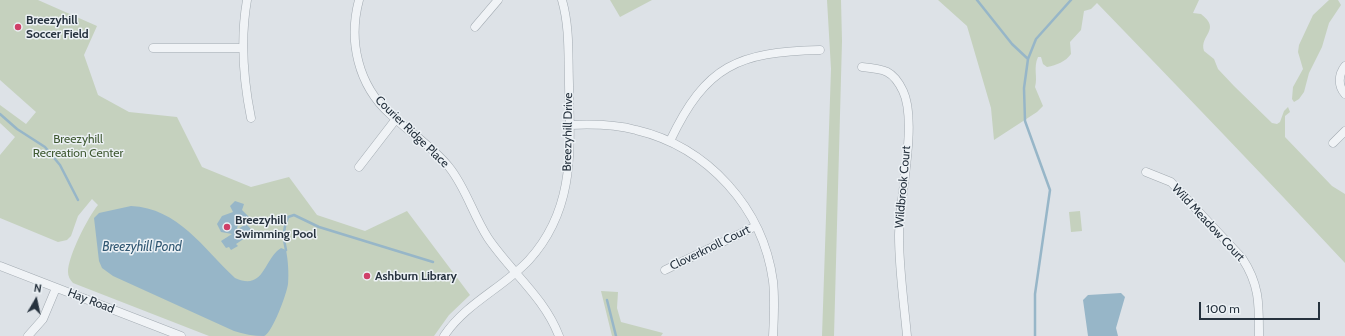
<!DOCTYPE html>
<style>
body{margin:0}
#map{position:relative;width:1345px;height:336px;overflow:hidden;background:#dde2e7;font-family:Cabin,sans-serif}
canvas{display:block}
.north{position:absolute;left:16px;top:280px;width:40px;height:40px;-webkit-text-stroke:3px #ecf1f5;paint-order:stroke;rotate:9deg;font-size:11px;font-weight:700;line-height:16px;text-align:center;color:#26323e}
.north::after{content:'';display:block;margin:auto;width:14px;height:18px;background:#26323e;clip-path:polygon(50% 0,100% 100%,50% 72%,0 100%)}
.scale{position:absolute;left:1199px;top:302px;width:121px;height:18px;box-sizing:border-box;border:2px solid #26323e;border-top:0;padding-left:5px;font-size:12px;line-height:14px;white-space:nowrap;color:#26323e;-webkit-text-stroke:3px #ecf1f5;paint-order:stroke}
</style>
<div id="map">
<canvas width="1345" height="336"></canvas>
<div class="north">N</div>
<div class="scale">100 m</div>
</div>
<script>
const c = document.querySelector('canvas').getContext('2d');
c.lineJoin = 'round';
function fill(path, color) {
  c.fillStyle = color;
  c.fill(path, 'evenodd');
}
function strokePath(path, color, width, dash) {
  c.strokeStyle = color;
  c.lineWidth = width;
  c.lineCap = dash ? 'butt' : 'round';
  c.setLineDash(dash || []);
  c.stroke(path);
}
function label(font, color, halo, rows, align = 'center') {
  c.font = font + ' Cabin,sans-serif';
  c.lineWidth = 3;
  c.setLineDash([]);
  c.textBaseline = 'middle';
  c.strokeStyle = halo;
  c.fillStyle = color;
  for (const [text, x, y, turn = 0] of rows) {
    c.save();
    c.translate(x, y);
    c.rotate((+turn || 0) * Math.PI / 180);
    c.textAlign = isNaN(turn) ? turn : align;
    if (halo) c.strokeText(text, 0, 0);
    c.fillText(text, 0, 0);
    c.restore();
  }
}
fill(new Path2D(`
 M0 0H38L97 26 84 55 98 95 129 112 177 117 202 167 251 187 289 177 317 215 365 231 407 211 470 295 449 315 434 336H209L73 283C70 280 68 276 68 272 68 256 88 217 98 205L92 199 78 216 71 236 67 240 58 242 0 218V155L15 137 0 123V105L26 124 36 112 0 80Z
 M610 0H652L620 17Z
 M827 0H841L842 41 834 336H822L831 69Z
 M938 0H1199L1193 13 1201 14C1222 30 1199 35 1204 51L1214 59 1218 69 1234 86 1272 123 1277 124 1280 122 1284 111 1288 107 1290 112 1285 116V137L1332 186 1345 194V263C1263 175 1180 89 1097 3L1091 9 1084 11 1081 30 1070 42 1071 54C1065 62 1057 65 1047 67L1043 64 1041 57H1038C1033 68 1038 77 1035 87L1043 106 1037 112 994 140 991 108 967 26Z
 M1329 0H1338L1341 5 1329 23 1322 47 1309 73 1304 92 1299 99 1294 102 1292 99 1293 87 1303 69 1298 52 1299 45 1313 15Z
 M1080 211 1082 231 1071 232 1069 212Z
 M601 291 618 292 617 308 621 322 663 333 661 336H612Z`), '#c5d1be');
fill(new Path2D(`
 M235 201 244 204 242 210 250 218V221L239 222 237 228 238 229 246 224 252 230 250 232 251 234 236 244 238 246 231 250 229 247 226 248 221 241 232 234 221 232 217 224 222 216 233 212 230 206Z
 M131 206C178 208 203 248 235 278 262 290 263 265 277 251L281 248 286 250C288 260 289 273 288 284 287 293 272 334 264 336 254 336 243 334 234 331L113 276 102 268 99 261 94 218 99 213Z
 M1121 293 1125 297 1116 328 1118 336H1088L1083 300 1088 295Z`), '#97b6c8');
strokePath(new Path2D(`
 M977 0 1012 44 1028 59 1024 88 1025 121 1050 190 1035 294V336
 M1028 59 1036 39 1071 0
 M0 114 17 129 45 147 60 165 78 200
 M286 250C283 238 283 229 288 217L294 215 319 227 433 262
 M607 300 616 336`), '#97b6c8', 2.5);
const minor = new Path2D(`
 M247 0C240 40 243 78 251 118
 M359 0C348 41 358 85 390 114 409 132 432 146 449 167 466 188 473 215 488 238 511 272 544 297 559 336
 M475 27 498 0
 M153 48H242
 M1345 66C1338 75 1338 86 1345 94
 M862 67C884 69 893 70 903 91 918 122 899 199 899 236 899 269 904 303 907 336
 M570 125C592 124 614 124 636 130 708 147 763 208 773 281 775 299 774 318 773 336
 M670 141C706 65 738 52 820 50
 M1333 143 1345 131
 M359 167 396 119
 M1146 172 1171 182 1242 258C1260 285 1259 305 1259 336
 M0 266 181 336
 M665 270 756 226
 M28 336 43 319 56 288
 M444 336C466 303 503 288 529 260 576 208 570 148 569 84 568 56 570 28 562 0`);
strokePath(minor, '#a2aab1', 9);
strokePath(minor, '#f0f3f6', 8);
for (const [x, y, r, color] of [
 [18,27,4,"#d03f68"],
 [227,227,4,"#d03f68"],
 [367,276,4,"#d03f68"]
]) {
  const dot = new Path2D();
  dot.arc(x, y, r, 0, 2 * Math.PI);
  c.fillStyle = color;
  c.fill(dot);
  strokePath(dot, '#ecf1f5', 1.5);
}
label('bold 12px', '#26323e', '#ecf1f5', [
 ["Breezyhill",26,20],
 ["Soccer Field",26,34],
 ["Breezyhill",235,220],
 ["Swimming Pool",235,234],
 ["Ashburn Library",375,276]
], 'left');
label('12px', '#26323e', '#ecf1f5', [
 ["Courier Ridge Place",412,132,44],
 ["Breezyhill Drive",568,132,-89],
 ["Wildbrook Court",903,187,-85],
 ["Wild Meadow Court",1208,223,47],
 ["Cloverknoll Court",710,248,-26],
 ["Hay Road",91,301,21]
]);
label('12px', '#405a33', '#ecf1f5', [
 ["Breezyhill",78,139],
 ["Recreation Center",78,153]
]);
label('italic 13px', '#305772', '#ecf1f5', [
 ["Breezyhill Pond",142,247]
]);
</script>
